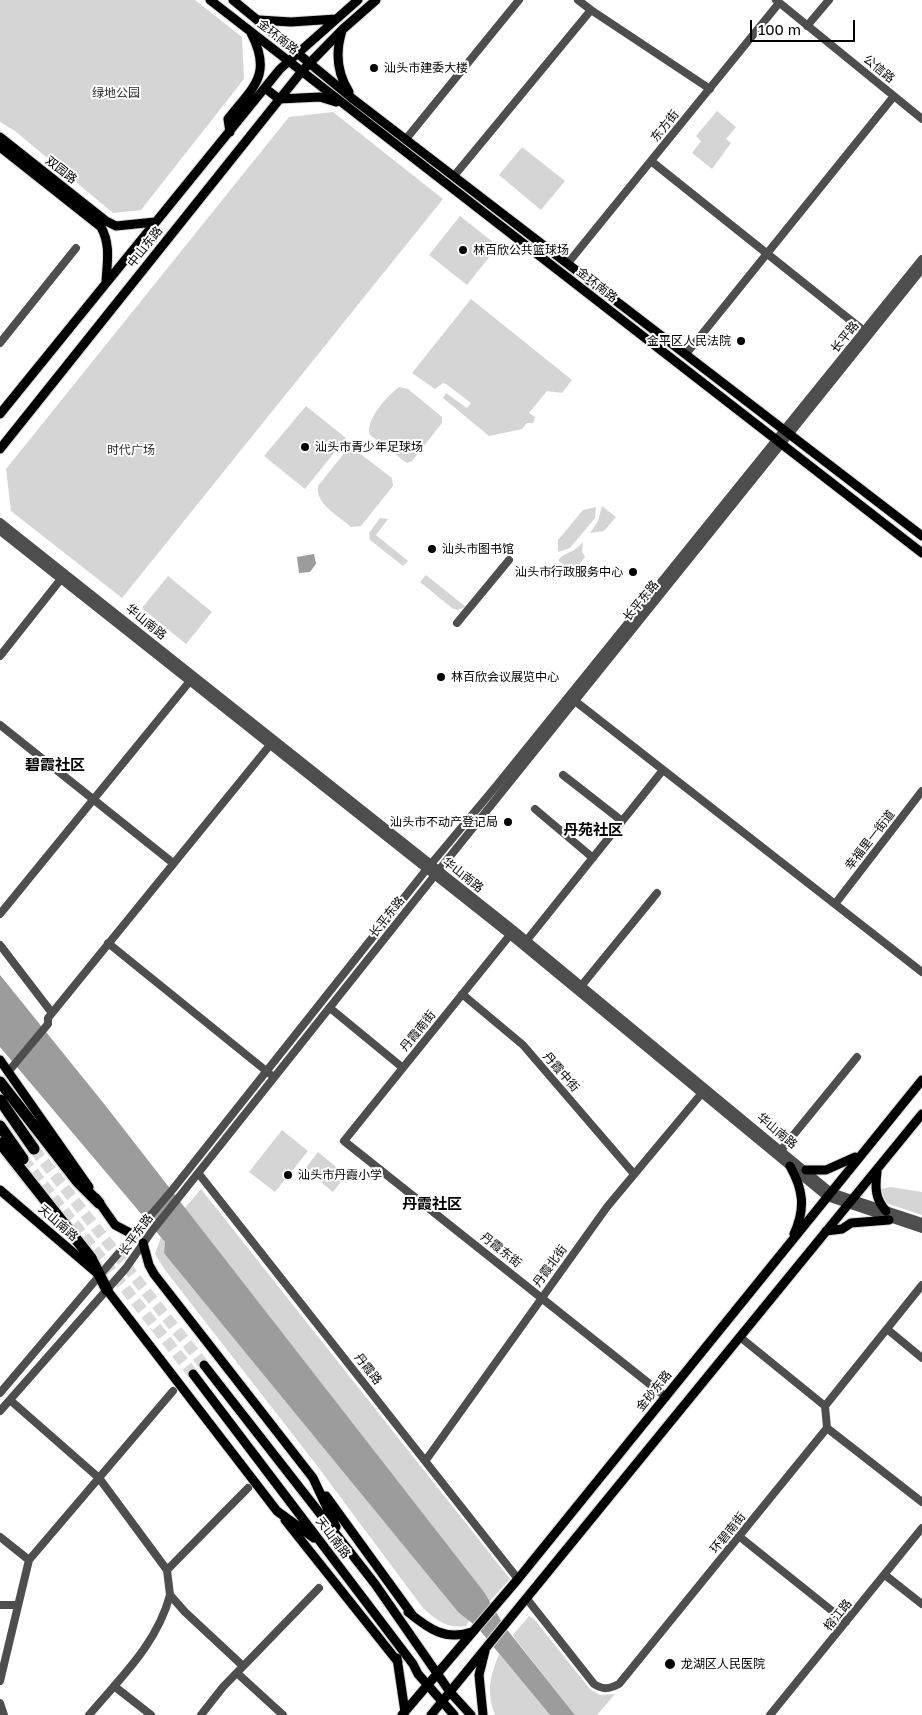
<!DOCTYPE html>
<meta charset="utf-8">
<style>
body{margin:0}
#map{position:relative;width:922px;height:1715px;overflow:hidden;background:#fff;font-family:"Golos Text",sans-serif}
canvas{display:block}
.scale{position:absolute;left:750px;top:20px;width:105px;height:22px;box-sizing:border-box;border:2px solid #000;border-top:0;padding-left:6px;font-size:15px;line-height:18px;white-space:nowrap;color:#000;-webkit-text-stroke:4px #fff;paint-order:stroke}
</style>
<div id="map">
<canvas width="922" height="1715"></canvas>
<div class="scale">100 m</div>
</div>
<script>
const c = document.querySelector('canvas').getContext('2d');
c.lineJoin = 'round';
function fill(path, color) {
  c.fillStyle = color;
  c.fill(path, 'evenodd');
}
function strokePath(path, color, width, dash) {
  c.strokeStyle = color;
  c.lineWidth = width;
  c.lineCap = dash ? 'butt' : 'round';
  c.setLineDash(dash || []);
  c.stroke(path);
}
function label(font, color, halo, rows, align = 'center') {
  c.font = font + ' "Golos Text","Noto Sans SC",sans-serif';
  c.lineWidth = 4;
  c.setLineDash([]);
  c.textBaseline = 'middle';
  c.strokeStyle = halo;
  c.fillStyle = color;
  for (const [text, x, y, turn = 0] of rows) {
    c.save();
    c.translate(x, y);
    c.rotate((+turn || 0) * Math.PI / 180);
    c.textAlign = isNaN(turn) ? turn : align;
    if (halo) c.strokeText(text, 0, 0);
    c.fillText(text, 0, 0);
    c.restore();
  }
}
fill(new Path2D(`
 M0 0H195L242 37 244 79 141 210 113 213 15 131 0 122Z
 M717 111 736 127 726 139 731 143 712 169 692 153 701 141 696 136Z
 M333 112 443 199 122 598 11 511 6 469 289 117Z
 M522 147 565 181 541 210 499 175Z
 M460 216 498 246 467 285 429 255Z
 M471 299 572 380 562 393 547 391 529 413 535 417 533 423H527L522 429 489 436 443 398 446 393 467 408 471 403 446 384 443 383 435 389 412 373Z
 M399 387 408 389 442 417V423L412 461 407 463 370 435C364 421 388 395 399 387Z
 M306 406 346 438 305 489 264 456Z
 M354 449 392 478 393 486 361 526 351 527C339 516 315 504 318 486L345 452Z
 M602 506 616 517 604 531 590 533 598 521Z
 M596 507 595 518 570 548 558 552V540L583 510Z
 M380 518 388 519 376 535 408 561 403 566 370 540 369 533Z
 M583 542 582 552 585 557 573 572 558 560C565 552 574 553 583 542Z
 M426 575 466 607 457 610 452 608 420 582Z
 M168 576 212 612 186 644 142 608Z
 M282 1130 308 1151 275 1192 249 1172Z
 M318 1152 346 1175 333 1192 305 1169Z
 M891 1187 922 1192V1215L886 1203 881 1189Z
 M201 1189 510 1579 489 1602 184 1209Z
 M161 1237 165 1242 164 1253 167 1257 458 1612 470 1620 466 1626C447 1629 436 1620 423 1608L315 1463 165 1270 155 1254Z
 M529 1616 534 1619 590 1689 600 1695 615 1694 597 1715H575L516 1640 513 1635Z
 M499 1654 550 1715H495C486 1690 490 1678 499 1654Z`), '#d5d5d5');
fill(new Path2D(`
 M314 554 316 564 310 572 299 573 297 557Z
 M0 975 105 1105 484 1592 505 1627 575 1715H550L477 1627 458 1612 167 1257 164 1253 165 1242 0 1047Z`), '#9c9c9c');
strokePath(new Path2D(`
 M34 1149 204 1365
 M23 1159 193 1374`), '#d9d9d9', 11, [11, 5.5]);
const major = new Path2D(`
 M210 0 922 553
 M233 0 353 99 922 536
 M259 20 291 22 336 19
 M342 31C335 53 337 73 349 92
 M265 88 279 99 320 97 336 102
 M230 132 228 119C253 87 273 75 251 33
 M0 137 106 221 116 226 155 222
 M0 147 101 227C111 245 107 263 106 282
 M0 414 280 69 358 0
 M0 449 302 71 343 29 376 0
 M0 1060 89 1187
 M790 1166C803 1189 806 1208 794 1234
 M806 1170H826L855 1157
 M877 1172C875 1187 875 1199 886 1211
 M0 1190 97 1273
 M96 1198 115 1225 134 1235
 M826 1231 842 1229 851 1223 889 1220
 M143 1243 149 1265 154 1274 313 1478 336 1527
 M107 1290 277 1511 314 1538
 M204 1365 375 1584 450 1692 471 1715
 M193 1374 413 1664 418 1674 454 1715
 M326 1496 413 1616
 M285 1520 398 1662
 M408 1612C429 1629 445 1641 472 1632
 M397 1658 405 1712
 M402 1715 518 1579 922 1080
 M431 1715 922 1114
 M483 1715 479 1675 485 1651`);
const highway = new Path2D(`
 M0 1082 78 1182 99 1203
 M0 1100 34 1149
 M0 1126 23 1159
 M0 1143 91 1258 107 1290`);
strokePath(major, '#dbdbdb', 11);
strokePath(highway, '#dbdbdb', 14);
strokePath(new Path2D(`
 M776 0 922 119
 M591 10 710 89
 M807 26 829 0
 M406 139 519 0
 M651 161 864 331
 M454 176 591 10 578 0
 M568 263 779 3
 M0 343 76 248
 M686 354 894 96
 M0 522 514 930 831 1192 922 1222
 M0 531 510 935 827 1197 922 1229
 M457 623 509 560
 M0 656 61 579
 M575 701 922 972
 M0 725 173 863
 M563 775 622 821
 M535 809 593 858
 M835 904 922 791
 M0 914 190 681
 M510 935 344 1141 666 1397
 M527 940 663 770
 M108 943 270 1074
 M0 945 52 1013
 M582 985 657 893
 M462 994 523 1045 634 1174
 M330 1008 403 1068
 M8 1072 48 1024V1018L270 745
 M782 1149 857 1057
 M199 1174 518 1579
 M887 1329 922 1358
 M740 1337 825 1406
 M0 1393 173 1189 426 870 497 785 922 259
 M10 1400 99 1478 167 1570 170 1595 185 1612 243 1666
 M0 1411 126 1268 152 1231 439 870 922 269
 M827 1428 922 1502
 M426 1460 607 1207 702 1093
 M0 1537 29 1560
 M740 1537 846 1622
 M167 1570 248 1488
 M885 1575 922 1604
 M527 1599 594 1684C603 1690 609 1689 619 1684L827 1428 825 1406 922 1285
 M0 1605H18
 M237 1673 283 1715
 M0 1681 29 1560 173 1391
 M114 1686 151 1715
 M0 1703 4 1715
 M89 1715C121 1677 157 1644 170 1595
 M201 1715 223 1687 319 1588
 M770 1715 922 1528`), '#4e4e4e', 8);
strokePath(major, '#000', 9);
strokePath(highway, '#000', 11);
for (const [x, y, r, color] of [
 [374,68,5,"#000"],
 [463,250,5,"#000"],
 [741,341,5,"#000"],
 [305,447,5,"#000"],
 [432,549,5,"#000"],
 [633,572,5,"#000"],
 [441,677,5,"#000"],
 [508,822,5,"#000"],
 [288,1175,5,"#000"],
 [670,1664,6,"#000"]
]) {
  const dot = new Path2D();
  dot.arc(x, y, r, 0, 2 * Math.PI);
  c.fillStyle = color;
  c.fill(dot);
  strokePath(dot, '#fff', 2);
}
label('12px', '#000', '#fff', [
 ["金环南路",278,37,38],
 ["公信路",879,69,39],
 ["东方街",665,126,-51],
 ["双园路",61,170,38],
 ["中山东路",145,247,-52],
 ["金环南路",597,285,38],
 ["长平路",845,337,-51],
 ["长平东路",641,601,-51],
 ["华山南路",146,622,39],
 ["幸福里一街道",870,840,-52],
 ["华山南路",463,875,38],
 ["长平东路",387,917,-52],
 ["丹霞南街",418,1031,-51],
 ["丹霞中街",561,1072,49],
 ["华山南路",777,1131,40],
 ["天山南路",58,1223,41],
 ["长平东路",136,1235,-54],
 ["丹霞东街",501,1250,38],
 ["丹霞北街",550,1266,-54],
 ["丹霞路",368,1369,52],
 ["金砂东路",654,1391,-51],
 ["环碧南街",728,1533,-51],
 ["天山南路",333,1538,53],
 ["榕江路",838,1615,-51]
]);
label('12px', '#000', '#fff', [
 ["汕头市建委大楼",384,68],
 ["林百欣公共篮球场",473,250],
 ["金平区人民法院",731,341,"right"],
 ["汕头市青少年足球场",315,447],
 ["汕头市图书馆",442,549],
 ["汕头市行政服务中心",623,572,"right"],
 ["林百欣会议展览中心",451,677],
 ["汕头市不动产登记局",498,822,"right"],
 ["汕头市丹霞小学",298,1175],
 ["龙湖区人民医院",681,1664]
], 'left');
label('12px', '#2c2c2c', '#fff', [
 ["绿地公园",116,93],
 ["时代广场",131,450]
]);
label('bold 15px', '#000', '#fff', [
 ["碧霞社区",55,765],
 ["丹苑社区",593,830],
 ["丹霞社区",432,1204]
]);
</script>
